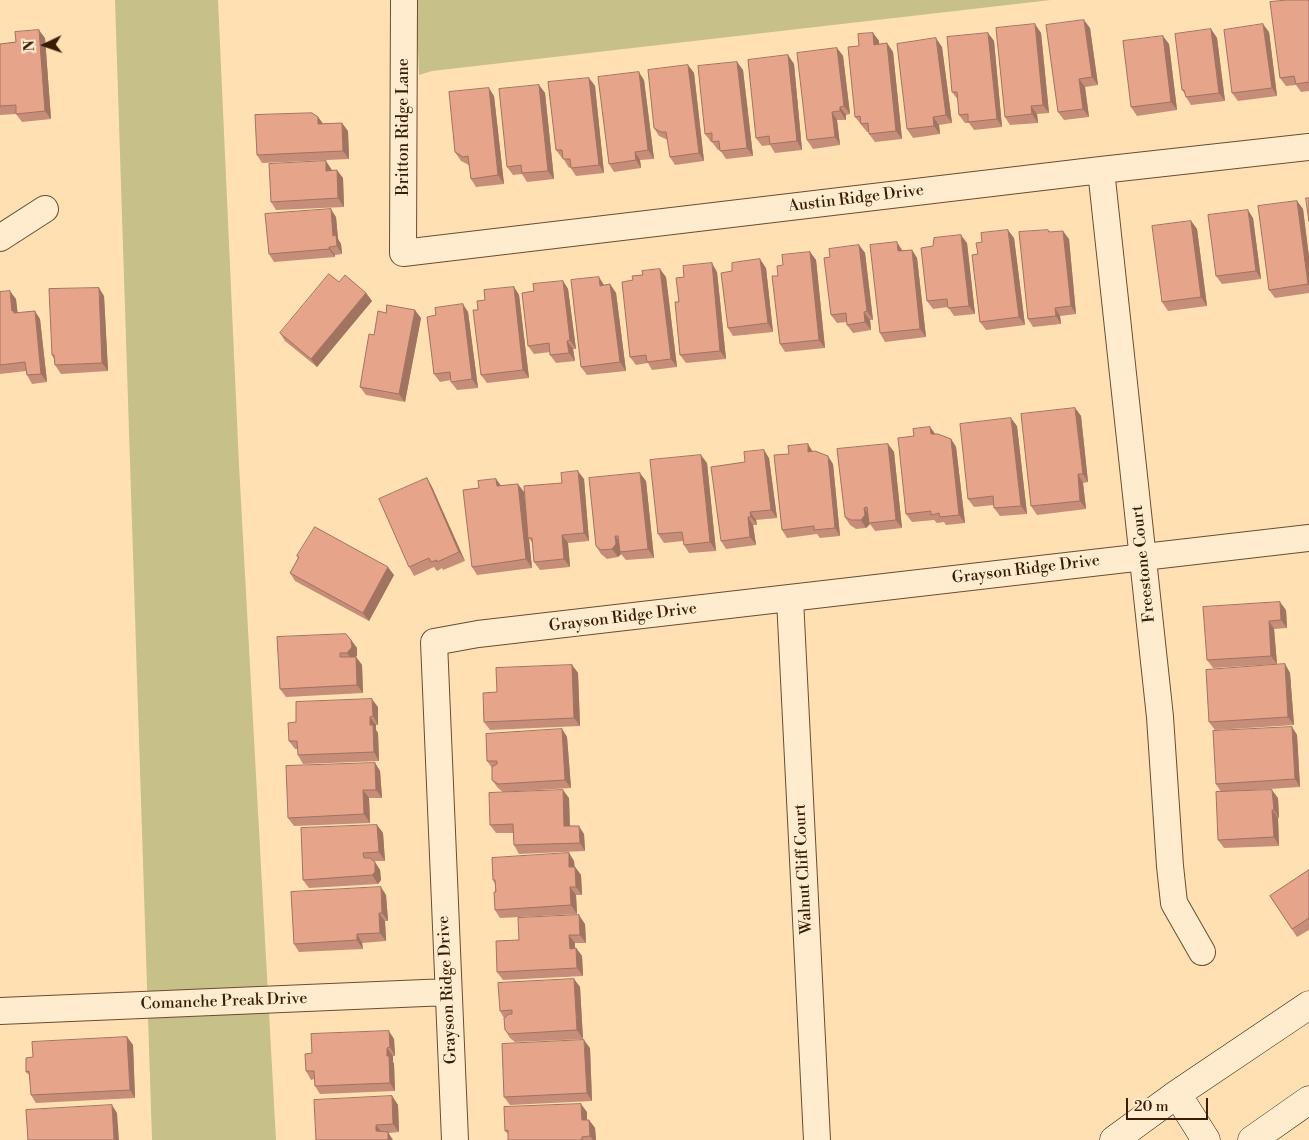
<!DOCTYPE html>
<style>
body{margin:0}
#map{position:relative;width:1309px;height:1140px;overflow:hidden;background:#ffe0b3;font-family:"Libre Bodoni",serif}
canvas{display:block}
.north{position:absolute;left:20px;top:20px;width:50px;height:50px;-webkit-text-stroke:4px #ffebce;paint-order:stroke;rotate:267deg;font-size:14px;font-weight:700;line-height:20px;text-align:center;color:#381c06}
.north::after{content:'';display:block;margin:auto;width:18px;height:22px;background:#381c06;clip-path:polygon(50% 0,100% 100%,50% 72%,0 100%)}
.scale{position:absolute;left:1126px;top:1098px;width:82px;height:22px;box-sizing:border-box;border:2px solid #381c06;border-top:0;padding-left:6px;font-size:15px;line-height:18px;white-space:nowrap;color:#381c06;-webkit-text-stroke:4px #ffebce;paint-order:stroke}
</style>
<div id="map">
<canvas width="1309" height="1140"></canvas>
<div class="north">N</div>
<div class="scale">20 m</div>
</div>
<script>
const c = document.querySelector('canvas').getContext('2d');
c.lineJoin = 'round';
function fill(path, color) {
  c.fillStyle = color;
  c.fill(path, 'evenodd');
}
function strokePath(path, color, width, dash) {
  c.strokeStyle = color;
  c.lineWidth = width;
  c.lineCap = dash ? 'butt' : 'round';
  c.setLineDash(dash || []);
  c.stroke(path);
}
function label(font, color, halo, rows, align = 'center') {
  c.font = font + ' "Libre Bodoni",serif';
  c.lineWidth = 5;
  c.setLineDash([]);
  c.textBaseline = 'middle';
  c.strokeStyle = halo;
  c.fillStyle = color;
  for (const [text, x, y, turn = 0] of rows) {
    c.save();
    c.translate(x, y);
    c.rotate((+turn || 0) * Math.PI / 180);
    c.textAlign = isNaN(turn) ? turn : align;
    if (halo) c.strokeText(text, 0, 0);
    c.fillText(text, 0, 0);
    c.restore();
  }
}
fill(new Path2D(`
 M115 0H218L239 465 276 1140H152Z
 M416 0H1051L432 71 419 75Z`), '#c7c088');
const minor = new Path2D(`
 M404 0 403 253 1101 170 1309 147
 M1101 170 1160 717 1170 866 1174 903 1202 952
 M0 238 45 209
 M790 599 817 1140
 M0 1011 448 992
 M455 1140 434 642 478 634 1309 538`);
const secondary = new Path2D(`
 M1177 1094 1206 1140
 M1114 1140 1177 1094 1309 1005
 M1252 1140 1309 1100`);
strokePath(minor, '#6a4d31', 28);
strokePath(secondary, '#381c06', 29);
strokePath(minor, '#ffebce', 26);
strokePath(secondary, '#ffebce', 28);
fill(new Path2D(`
 M1309 0V91L1301 92 1296 85 1286 86 1280 78Z
 M1090 28 1098 85 1085 87 1089 117 1064 120 1058 112Z
 M1211 29 1217 38 1225 101 1191 105 1186 97 1185 94 1182 90Z
 M1269 32 1277 96 1238 101 1232 93Z
 M873 33 879 41V44L887 43 893 52 902 139 875 142 869 134V132H867L855 117 859 46Z
 M988 33 994 41 1002 127 974 130 969 123H965L959 115 958 100 952 92Z
 M1041 33 1049 113 1037 114 1038 123 1010 125 1005 117Z
 M45 38 51 119 22 122 16 114 0 115V44L16 42Z
 M1169 44 1177 110 1137 116 1131 107Z
 M942 47 952 123 939 125 940 134 913 138 907 129Z
 M837 48 843 56 850 114 846 115V120H837L840 145 813 149 807 140Z
 M788 55 794 64 802 150 775 153 770 145 762 146 756 138Z
 M737 62 743 70 753 156 726 159 720 150H718L712 142H711L705 134Z
 M688 65 694 73 704 161 675 165 670 157 668 140 659 136 654 128Z
 M589 78 595 86 604 173 576 176 570 167 569 168 563 158H562L556 150Z
 M644 80 654 159 640 160 641 168 614 172 609 164Z
 M539 85 545 93 554 179 527 182 522 174 513 175 507 167Z
 M494 96 504 184 476 187 471 179 469 165 461 161 455 152Z
 M318 117 323 124 348 131 349 159 262 163 257 155Z
 M332 170 343 178 344 207 276 210 271 202Z
 M1297 201 1303 209 1309 257V293L1275 298 1269 290Z
 M336 217 338 239 341 244 342 254 335 255V257L274 262 269 254Z
 M1253 218 1261 279 1222 284 1216 276Z
 M1191 221 1197 229 1207 306 1168 311 1162 302Z
 M1048 230 1050 232 1069 239 1076 314 1060 316 1061 324 1033 327 1028 319Z
 M1014 238 1025 325 986 330 980 322 978 254Z
 M967 243 975 314 954 316 948 307 933 309 927 301Z
 M859 245 865 253 873 320H870L871 330 853 333 847 325V322L837 323 831 315 830 257Z
 M912 250 917 258 926 337 885 342 880 333 902 251Z
 M810 252 816 260 825 348 785 352 780 344 778 276 783 265Z
 M766 268 773 332 733 336 728 328Z
 M717 272 726 359 686 363 680 355 679 302 684 277Z
 M666 277 677 367 652 370 648 363 636 365 630 357Z
 M563 281 568 289 576 349H573L575 361 556 363 550 355V352L534 354 528 346 534 291Z
 M339 282 366 293 372 301 317 367 285 341 280 333Z
 M610 284 616 293 626 371 587 375 581 367 604 285Z
 M514 287 519 295 529 378 487 383 481 375 478 310 485 300Z
 M0 292 16 299 17 313 40 319 47 382 32 384 27 375 26 371 0 374Z
 M104 296 108 371 61 374 55 365 54 359 52 355Z
 M468 312 478 388 457 390 451 382V380L440 382 434 374 436 315Z
 M421 318 405 402 366 395 360 387 374 335Z
 M1075 408 1081 416 1088 482 1083 483 1086 509 1037 515 1031 506Z
 M1017 426 1027 514 1000 516 994 508V505L974 507 968 499Z
 M930 427 935 434 951 439 956 447 965 523 946 525 944 522 937 523 934 520 912 522 906 514 914 436Z
 M888 444 894 452 902 528 875 531 870 524 866 528 856 529 850 525 845 517Z
 M812 451 833 464 840 536 820 538 817 534 787 538 782 530Z
 M769 458 777 518 756 520 757 525H753L756 545 726 549 721 541 745 462Z
 M707 463 716 551 689 553 684 545 683 541 664 543 658 534Z
 M427 478 432 487 465 561 443 570 442 568 437 571 434 567 414 576 409 567Z
 M496 479 501 486 524 492 528 535 562 483 584 479 589 541 568 543 570 567 540 570 534 562 533 544 529 538 532 568 477 575 472 567 479 488Z
 M646 481 654 558 626 560 621 554 618 557 607 559 601 554 596 546Z
 M297 556 394 575 369 621 295 581 290 573 298 558Z
 M1286 610 1287 628 1274 629 1277 664 1213 668 1207 660Z
 M351 640 357 648V655L356 657 362 665 363 693 286 697 280 689Z
 M1285 664 1290 673 1294 725 1215 730 1209 722Z
 M572 665 578 673 580 726 490 730 484 722 497 692Z
 M378 707V725H376V730L378 733 379 761 303 764 298 755V749H295L289 741 296 722Z
 M1292 727 1297 735 1300 787 1222 792 1278 798 1279 818H1278L1279 846 1224 848 1218 840 1221 792 1216 784Z
 M562 729 567 737 571 788 503 792 498 788 492 780V768L487 761Z
 M375 763 380 771 382 798H369L370 823 294 826 288 818Z
 M569 798 570 826 584 834 585 851 519 854 514 845 513 833H496L490 825Z
 M377 825 383 833 385 861H374L380 870 381 880 378 884 309 888 303 880Z
 M569 853 574 861 575 867 581 875 582 895H576L577 914 500 918 495 910V884L493 880Z
 M1309 870V930L1297 937 1270 896Z
 M386 895 388 921H385L386 941 362 943 363 949 299 952 294 944Z
 M585 924 586 943H575V948H576L582 956 583 976 503 980 497 972 519 940Z
 M574 979 580 987 583 1039 515 1042 510 1038 505 1030 504 1018 500 1011Z
 M127 1037 133 1045 135 1098 36 1103 31 1095 30 1076 26 1072 33 1057Z
 M394 1039 395 1056H393V1062L394 1064 395 1091 320 1094 315 1086 314 1079 311 1080 306 1071 312 1053Z
 M590 1048 592 1101 510 1105 504 1097Z
 M392 1096 398 1105 399 1132 316 1140Z
 M587 1112V1120H589L595 1128 596 1140H508V1134L505 1131Z`), '#c68d78');
fill(new Path2D(`
 M1084 20 1090 28 1098 85 1092 77Z
 M1035 24 1041 33 1049 113 1043 105Z
 M1263 24 1269 32 1277 96 1272 88Z
 M1211 29 1217 38 1225 101 1219 93Z
 M39 30 45 38 51 119 45 111Z
 M873 33 879 41 880 53 874 45Z
 M988 33 994 41 1002 127 997 119Z
 M1163 36 1169 44 1177 110 1171 102Z
 M936 38 942 47 952 123 946 115Z
 M887 43 893 52 902 139 896 131Z
 M837 48 843 56 850 114 844 106Z
 M788 55 794 64 802 150 797 141Z
 M737 62 743 70 753 156 747 148Z
 M688 65 694 73 704 161 699 153Z
 M639 72 644 80 654 159 648 150Z
 M589 78 595 86 604 173 599 165Z
 M1079 79 1085 87 1089 117 1083 109Z
 M539 85 545 93 554 179 548 171Z
 M489 88 494 96 504 184 498 175Z
 M1031 106 1037 114 1038 123 1032 114Z
 M840 107 846 115V120L840 111Z
 M832 112 837 120 840 145 835 137Z
 M318 117 324 125 318 124Z
 M933 117 939 125 940 134 934 126Z
 M342 123 348 131 349 159 343 151Z
 M635 152 640 160 641 168 636 160Z
 M326 161 332 170V179L326 171Z
 M337 170 343 178 344 207 338 198Z
 M1297 201 1303 209 1309 257V286L1308 284Z
 M331 209 336 217 338 239 341 244 342 254 337 246 333 236Z
 M1248 210 1253 218 1261 279 1256 271Z
 M1191 221 1197 229 1207 306 1201 297Z
 M1008 230 1014 238 1025 325 1019 317Z
 M1063 231 1069 239 1076 314 1071 306Z
 M961 235 967 243 975 314 969 306Z
 M897 242 902 250 904 260 898 251Z
 M859 245 865 253 873 320 867 311Z
 M329 247 335 255V257L329 249Z
 M912 250 917 258 926 337 920 329Z
 M810 252 816 260 825 348 819 340Z
 M760 259 766 268 773 332 768 323Z
 M712 263 717 272 726 359 720 351Z
 M660 269 666 277 677 367 671 359Z
 M599 277 604 285 600 286Z
 M563 281 568 289 576 349 570 340Z
 M610 284 616 293 626 371 620 362Z
 M514 287 519 295 529 378 523 370Z
 M99 288 104 296 108 371 102 363Z
 M10 291 16 299 18 316 20 322 12 311Z
 M366 293 372 301 317 367 311 359Z
 M463 304 468 312 478 388 472 379Z
 M1055 308 1060 316 1061 324 1056 316Z
 M415 310 421 318 405 402 399 394Z
 M35 311 40 319 47 382 41 374Z
 M864 312 870 320 871 330 865 322Z
 M567 341 573 349 575 361 569 353Z
 M1075 408 1081 416 1088 482 1083 474Z
 M1011 418 1017 426 1027 514 1021 506Z
 M930 427 936 435 931 434Z
 M951 439 956 447 965 523 959 515Z
 M808 444 813 452H808Z
 M888 444 894 452 902 528 896 520Z
 M764 450 769 458 777 518 771 510Z
 M701 455 707 463 716 551 710 542Z
 M828 456 833 464 840 536 835 528Z
 M578 471 584 479 589 541 584 533Z
 M640 473 646 481 654 558 648 549Z
 M1078 474 1083 483 1086 509 1080 501Z
 M427 478 432 487 465 561 459 552Z
 M496 479 502 487 497 486Z
 M518 484 524 492 532 568 526 559Z
 M864 508 870 516 871 523H869L870 524 866 528 861 520Z
 M750 512 756 520 757 525 751 517Z
 M748 517 753 525 756 545 750 537Z
 M562 535 568 543 570 567 564 559Z
 M615 536 621 544 622 552H620L621 554 618 557 612 549Z
 M388 567 394 575 369 621 363 613Z
 M1280 602 1286 610 1287 628 1281 620Z
 M1269 621 1274 629 1277 664 1271 656Z
 M351 640 357 648V655L356 657 362 665 363 693 357 685 353 661 347 653Z
 M1285 664 1290 673 1294 725 1288 717Z
 M572 665 578 673 580 726 574 718Z
 M372 699 378 707V725L373 716Z
 M370 717 376 725V730L378 733 379 761 374 752 370 725Z
 M1292 727 1297 735 1300 787 1295 779Z
 M562 729 567 737 571 788 565 780Z
 M375 763 380 771 382 798 376 790Z
 M363 790 369 798 370 823 364 814Z
 M563 790 569 798 570 834 564 826Z
 M1272 790 1278 798 1279 818 1274 810Z
 M1272 810 1278 818 1279 846 1274 837Z
 M377 825 383 833 385 861 379 852Z
 M579 826 584 834 585 851 580 843Z
 M569 853 574 861 575 876 569 867Z
 M375 862 380 870 381 880 378 884 372 875Z
 M575 867 581 875 582 895 576 887Z
 M381 887 386 895 388 921 382 913Z
 M570 887 576 895 577 914 571 905Z
 M379 913 385 921 386 941 380 933Z
 M579 915 585 924 586 943 580 935Z
 M357 934 362 943 363 949 357 940Z
 M569 935 575 943V957L570 949Z
 M576 948 582 956 583 976 577 968Z
 M574 979 580 987 583 1039 577 1030Z
 M389 1031 394 1039 395 1056 390 1047Z
 M127 1037 133 1045 135 1098 130 1090Z
 M584 1040 590 1048 592 1101 587 1093Z
 M387 1048 393 1056V1062L394 1064 395 1091 390 1083 387 1056Z
 M392 1096 398 1105 399 1132 393 1124Z
 M581 1104 587 1112V1128L582 1120Z
 M112 1105 117 1113 119 1140H114Z
 M589 1120 595 1128 596 1140H593L590 1136Z
 M376 1125 382 1133 376 1131Z
 M388 1132 393 1140H388Z`), '#a17361');
const building = new Path2D(`
 M1287 0H1309V82L1296 84 1294 76 1280 78 1270 2Z
 M1084 20 1092 77 1079 79 1083 109 1058 112 1046 25Z
 M1035 24 1043 105 1031 106 1032 114 1005 117 996 28Z
 M1263 24 1272 88 1232 93 1224 30Z
 M1211 29 1219 93 1186 97 1184 90H1182L1175 34Z
 M39 30 45 111 16 114V105L0 106V44L16 42 15 32Z
 M873 33 874 45 887 43 896 131 869 134 868 123 861 124 860 116 855 117 848 47 859 46 858 34Z
 M988 33 997 119 968 122V114L959 115 957 92H952L947 37Z
 M1163 36 1171 102 1131 107 1123 41Z
 M936 38 946 115 933 117 934 126 907 129 897 44Z
 M837 48 844 106 840 107V111L832 112 835 137 807 140 797 53Z
 M788 55 797 141 770 144 769 136 756 138 748 60Z
 M737 62 747 148 720 151 719 141 712 142V133L705 134 698 66Z
 M688 65 699 153 670 157 666 132H661L654 128 648 70Z
 M639 72 648 150 635 152 636 160 609 164 598 77Z
 M589 78 599 165 571 168 570 159H563L562 150H556L548 82Z
 M539 85 548 171 522 173 521 165 507 167 499 89Z
 M489 88 498 175 471 179 468 156 463 157 455 152 449 92Z
 M312 113 318 117V124L342 123 343 151 257 155 255 115Z
 M326 161V171L337 170 338 198 271 202 269 164Z
 M1306 198H1309V221Z
 M1297 201 1308 284 1269 290 1258 206Z
 M331 209 333 236 336 235 337 246 329 247V249L269 254 265 214Z
 M1248 210 1256 271 1216 276 1208 215Z
 M1191 221 1201 297 1162 302 1152 226Z
 M1008 230 1019 317 980 322 972 255 978 254 976 243 982 242 981 233Z
 M1048 230 1049 232 1063 231 1071 306 1055 308 1056 316 1028 319 1019 232Z
 M961 235 969 306 948 308 947 299 927 301 921 248 933 246 934 238Z
 M897 242 898 251 912 250 920 329 880 333 870 245Z
 M859 245 867 311 864 312 865 322 847 325 846 313 831 315 824 258 830 257 829 249Z
 M810 252 819 340 780 344 772 276H778L777 266 783 265 782 255Z
 M760 259 768 323 728 328 721 273 732 271V263Z
 M712 263 720 351 680 355 675 302H679L676 278 684 277 683 266Z
 M660 269 671 359 647 362 646 355 630 357 622 282 633 280 632 276 643 275 642 271Z
 M329 274 339 282 345 275 366 293 311 359 280 333Z
 M599 277 600 286 610 284 620 362 581 367 571 280Z
 M563 281 570 340 567 341 569 353 550 355 549 343 528 346 522 293 534 291 533 284Z
 M514 287 523 370 481 375 473 310H478L477 301 485 300 484 290Z
 M99 288 102 363 55 365 54 355H52L49 289Z
 M10 291 12 311H14V313L35 311 41 374 27 375 25 362 0 365V292Z
 M463 304 472 379 451 382 450 372 434 374 427 317 436 315 435 308Z
 M387 305 415 310 399 394 360 387 369 334 374 335 378 311 386 313Z
 M1075 408 1083 474H1078L1080 501 1031 506 1021 414Z
 M1011 418 1021 506 994 508 993 496 968 499 960 424Z
 M930 427 931 434H938L951 439 959 515 940 517 939 513 931 515V511L906 514 898 438 914 436 913 429Z
 M808 444V452L815 451 828 456 835 528 814 530V526L782 530 774 455 789 454 788 446Z
 M888 444 896 520 869 523 867 507 864 508 865 515 861 520H851L845 517 837 449Z
 M764 450 771 510 750 512 751 517H748L750 537 721 541 711 467 745 462 744 452Z
 M701 455 710 542 684 545 682 532 658 534 650 460Z
 M578 471 584 533 562 535 564 559 534 562 532 538H528L524 486 562 483 561 473Z
 M640 473 648 549 620 552 618 536H615L616 544 612 549 601 550 596 546 589 478Z
 M427 478 459 552 437 562V560L431 562 429 558 409 567 379 499Z
 M496 479 497 486 518 484 526 559 472 567 463 490 479 488 478 481Z
 M315 527 388 567 363 613 290 573 299 557 297 556Z
 M1280 602 1281 620 1269 621 1271 656 1207 660 1203 607Z
 M346 634 351 640 352 647 347 653H340V657H356L357 685 280 689 277 637Z
 M1285 664 1288 717 1209 722 1206 670Z
 M572 665 574 718 484 722 483 693 497 692 496 668Z
 M372 699 373 716 370 717V725H373L374 752 298 755 297 741H289L288 723 296 722V702Z
 M1292 727 1295 779 1216 784 1213 731Z
 M562 729 565 780 498 784 492 780V767L497 764V761H487L486 734Z
 M375 763 376 790H363L364 814 288 818 286 766Z
 M563 790 564 826H579L580 843 514 845 513 824 490 825 489 793Z
 M1272 790 1274 810H1272L1274 837 1218 840 1216 792Z
 M377 825 379 852 363 853 364 858H370L375 862V872L372 875 303 880 301 828Z
 M569 853V867H575L576 887H570L571 905 495 910 494 892H496L495 880H493L492 858Z
 M1309 870V918L1292 929 1270 896Z
 M381 887 382 913H379L380 933 357 934V940L294 944 291 892Z
 M579 915 580 935H569L570 949 576 948 577 968 497 972 496 941 519 940 518 918Z
 M574 979 577 1030 509 1034 505 1030 504 1018 509 1014H512V1010L500 1011 498 983Z
 M389 1031 390 1047 387 1048V1056H389L390 1083 315 1086 314 1071H306L305 1054 312 1053 311 1034Z
 M127 1037 130 1090 31 1095 29 1071 26 1072V1058L33 1057 32 1042Z
 M584 1040 587 1093 504 1097 502 1044Z
 M392 1096 393 1124 376 1125V1131L388 1132V1140H316L314 1100Z
 M581 1104 582 1120H589L590 1136 582 1137V1140H508V1130L505 1131 504 1107Z
 M112 1105 114 1140H28L26 1110Z`);
fill(building, '#e6a48b');
strokePath(building, '#a17361', 1);
label('16px', '#381c06', '#ffebce', [
 ["Britton Ridge Lane",404,127,-90],
 ["Austin Ridge Drive",856,199,-7],
 ["Freestone Court",1144,564,-96],
 ["Grayson Ridge Drive",1026,570,-7],
 ["Grayson Ridge Drive",623,618,-7],
 ["Walnut Cliff Court",804,869,-93],
 ["Grayson Ridge Drive",448,990,-93],
 ["Comanche Preak Drive",224,1002,-2]
]);
</script>
